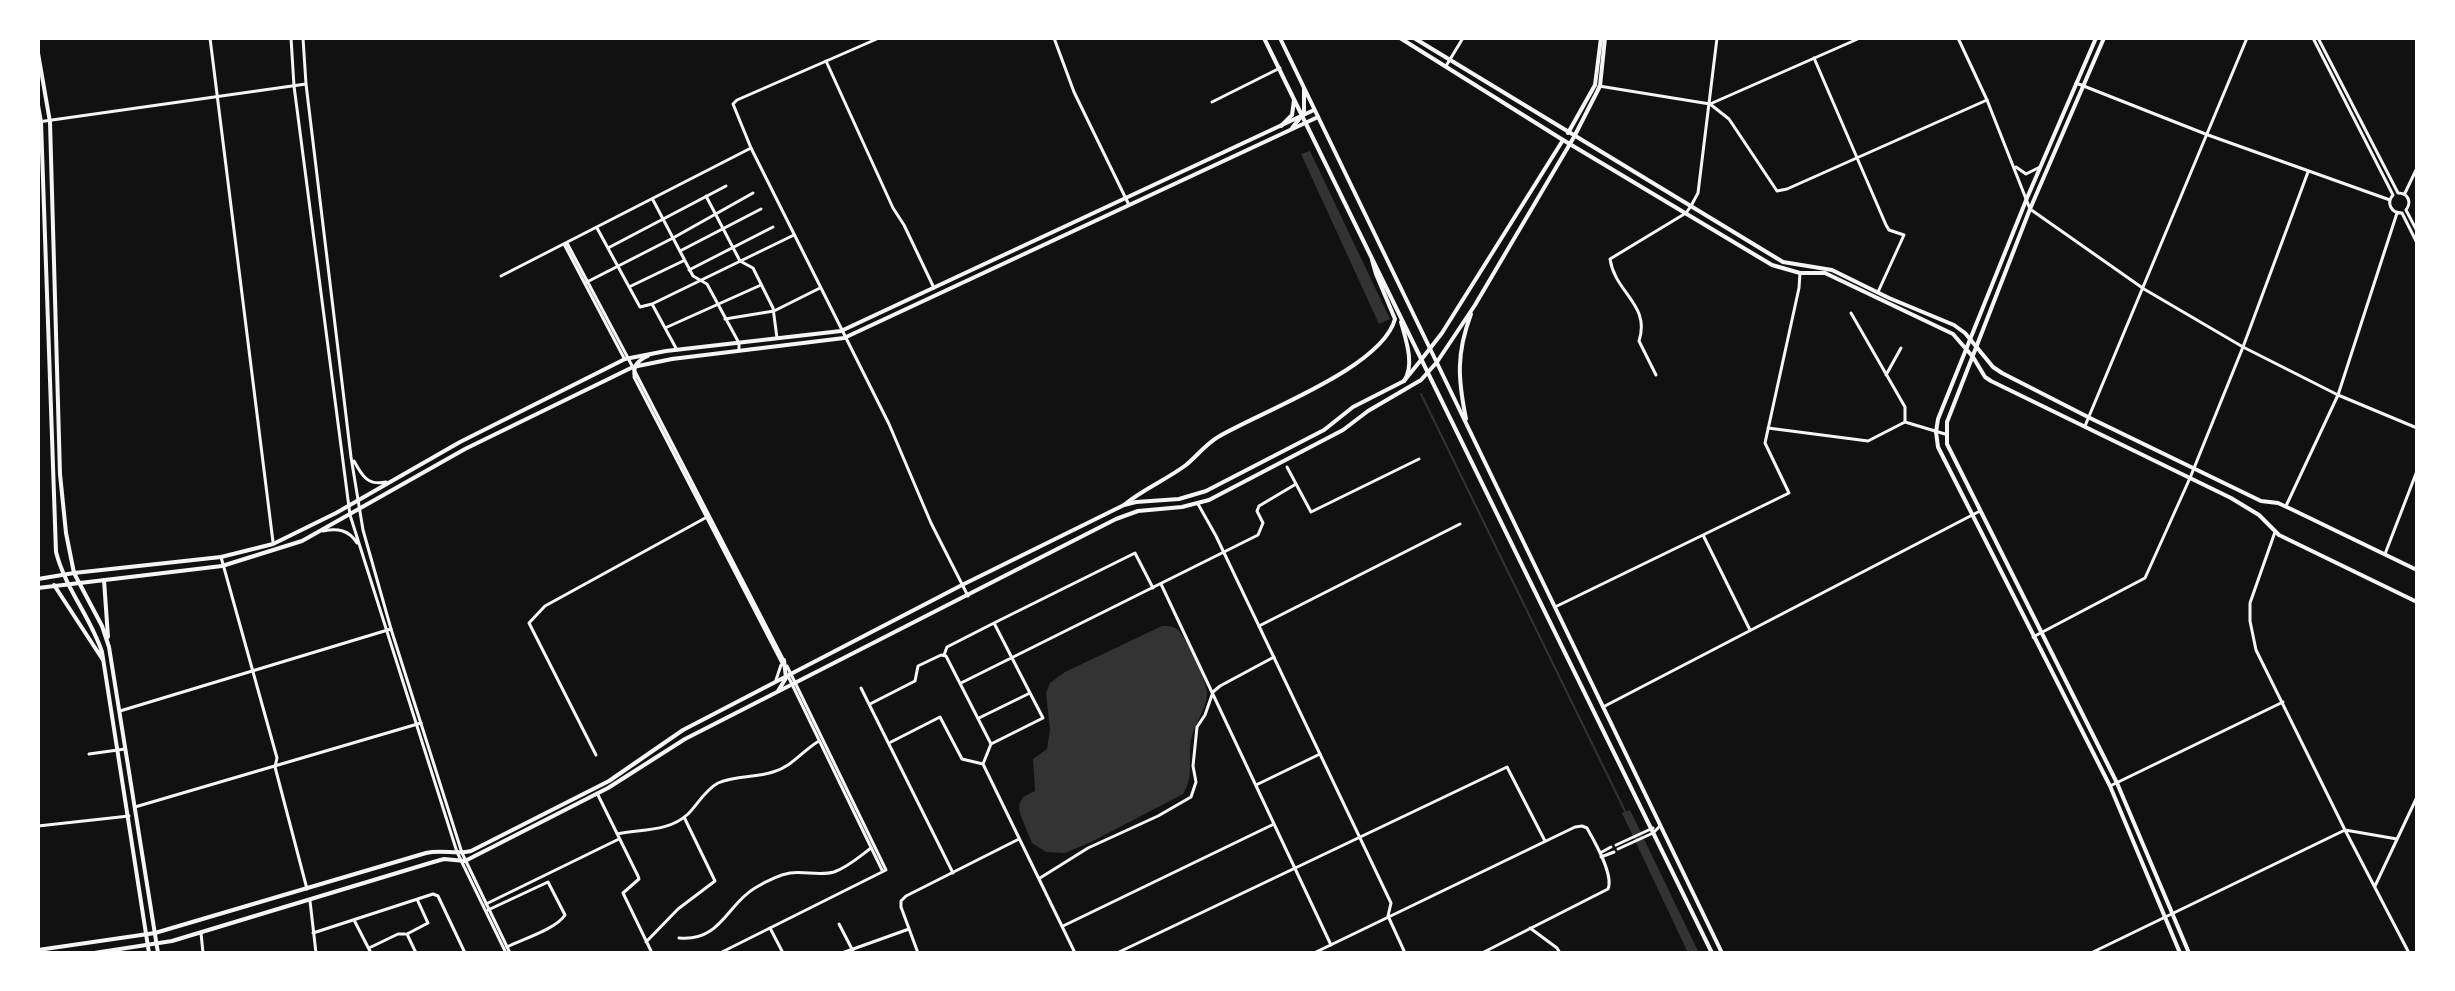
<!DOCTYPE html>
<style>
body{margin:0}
#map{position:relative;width:2455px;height:991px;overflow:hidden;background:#111;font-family:Quicksand,sans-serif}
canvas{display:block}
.frame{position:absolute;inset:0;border:40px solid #fff;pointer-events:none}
</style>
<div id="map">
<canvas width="2455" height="991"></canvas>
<div class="frame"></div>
</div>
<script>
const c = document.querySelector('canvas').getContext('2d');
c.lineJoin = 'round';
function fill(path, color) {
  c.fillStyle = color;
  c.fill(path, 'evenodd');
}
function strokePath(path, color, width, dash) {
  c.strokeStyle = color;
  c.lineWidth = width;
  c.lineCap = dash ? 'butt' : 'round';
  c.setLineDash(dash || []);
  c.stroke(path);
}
fill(new Path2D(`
 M1310 151 1390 319 1379 324 1301 154Z
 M1162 626C1169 626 1174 626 1179 631 1186 638 1208 684 1207 693 1207 709 1194 724 1191 740 1188 760 1194 777 1183 794L1089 843 1065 853 1046 852 1032 843 1020 814 1019 805 1023 797 1035 791 1033 759 1047 749 1050 730 1046 693 1050 683 1065 672Z
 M1630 810 1699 953H1688L1622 813Z`), '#333');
strokePath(new Path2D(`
 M1421 394 1626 813`), '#333', 2);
strokePath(new Path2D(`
 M210 38 273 542
 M1814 58 1886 225 1889 230 1904 235 1878 292
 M826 61 893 208 904 225 934 288
 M1212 102 1280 68
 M1710 104 1729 119 1777 191 1787 189 1987 100
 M706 196 740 261 753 268 773 308 777 338
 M653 200 693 276 707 284 739 343V350
 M597 228 640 307 652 304 794 235
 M567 243 628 358
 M564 244 624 358
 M608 248 726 186
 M680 251 761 209
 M689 270 773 227
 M501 276 751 148
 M585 283 673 238 753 193
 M629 287 683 261
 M652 304 677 350
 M1851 313 1905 407V422L1945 434
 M725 319 774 311 820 288
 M665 328 761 285
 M1656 375 1639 341C1651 305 1615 293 1610 259L1686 213 1691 206
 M1886 375 1901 348
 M2085 426 2247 38
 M1768 428 1868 441 1905 422
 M1287 467 1311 512 1419 459
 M2385 554 2417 471
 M1161 584 1331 945
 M1555 607 1703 535
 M994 623 1135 553 1153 588
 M1259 626 1460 524
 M1750 630 1703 535 1789 493 1765 443 1799 288 1800 273
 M2033 637 2145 578 2190 478 2243 347 2308 172
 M944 655 947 647 994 623 1030 693 979 718
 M961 683 1258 535 1263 523 1257 511 1259 506 1296 484
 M861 688 953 873
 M870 704 915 681 918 666 941 655 946 656 991 744 983 764 1075 953
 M120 711 391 629
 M891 742 940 717 962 759 983 764
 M991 744 1043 718 1030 693
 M89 754 125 749
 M596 755 529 623 545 606 707 517
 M1256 785 1320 754
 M2110 786 2283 702
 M597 793 638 876 639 879 623 893 652 953
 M135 807 421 723
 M38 826 129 816
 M617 834C641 829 669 832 688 814 698 804 705 790 718 783 736 775 755 778 773 772 793 766 802 751 819 741
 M1040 878 1088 848 1158 816 1191 797 1196 782 1193 766 1197 727 1205 715 1213 692 1220 686 1274 657
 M310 901 316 953
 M486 904 619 839
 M488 910 548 882 565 915C556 929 523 939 507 947
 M354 920 371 953
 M839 924 854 953
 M1063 926 1274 824
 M770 928 783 953
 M1530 928 1557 948 1560 953
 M201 933 203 953
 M313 933 433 894 438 896 465 953
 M679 938C721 942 727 904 755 888 765 882 778 875 790 873 804 871 820 876 834 872 848 867 859 857 871 848
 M646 942 678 909 715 881 684 817
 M369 948 398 934H405
 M416 953 407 934 428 923 417 899
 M842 953 909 929
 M918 953 901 907V901L906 896 1019 839
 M1117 953 1507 767 1545 841`), '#f5f5f5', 3);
strokePath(new Path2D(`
 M291 38 294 86 350 515 457 852 506 953
 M303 38 306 84 351 457 363 530 391 629 462 853 510 953
 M879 38 737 100 733 104 751 148 889 424 931 523 968 596
 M1054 38 1074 92 1129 205
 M1958 38 1987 100 2030 209 2144 289 2243 347 2338 395 2417 428
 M2313 38 2393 195C2386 203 2391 213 2402 213L2417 243
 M2318 38 2398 193C2408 193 2412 202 2406 210L2417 231
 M1446 66 1463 38
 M2076 83 2208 135 2390 200
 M1599 86 1710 104 1860 38
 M38 122 306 84
 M2016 167 2026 174 2040 167
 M2405 193 2417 168
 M1691 206 1698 193 1717 38
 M628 358 783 659
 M634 377 783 665
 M354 461C362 476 368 486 386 482
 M1198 504 1216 536 1391 903 1388 916 1405 953
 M2286 506 2338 395 2397 213
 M323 531C338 528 349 530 357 543
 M2275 532 2250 603V621L2256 650 2345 830 2409 953
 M221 557 277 758 275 767 307 889
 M788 676 882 870
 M776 680 781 665
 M1603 707 1980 511
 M1616 845 1653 828
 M1618 849 1653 833 1660 826
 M1600 853 1611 847
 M1601 857 1614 852
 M2375 886 2417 797
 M720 953 886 870 787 666
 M1314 953 1575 827 1582 826 1587 828C1595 842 1614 875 1608 889L1482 953
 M2091 953 2345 830 2397 839`), '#f5f5f5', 3);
strokePath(new Path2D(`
 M1400 38 1563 140 1772 265 1800 273H1825L1953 334 1973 357 1985 377 1991 381 2231 498 2259 515 2279 535 2417 602
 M1414 38 1783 262 1832 270 1889 298 1954 325 1965 333 1993 367 2002 373 2090 418 2261 501 2278 503 2291 509 2417 570
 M38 53 50 122 60 474 66 533 74 573 102 626 109 647 158 953
 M38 105 41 122 56 552C66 590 90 616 102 652L149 953
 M1292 128 1304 113V89
 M1568 133 1595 85 1601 38
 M1421 360 1442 333 1563 140
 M1437 362 1475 305 1574 137 1600 86 1605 38
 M635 377C632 366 638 360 648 356
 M1466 419C1458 379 1456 354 1471 314
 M38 579 74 573 221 557 273 544 336 513 460 442 625 359 666 351 841 331 1314 110
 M104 580 108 637
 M54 585 103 660
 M38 588 222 566 302 541 465 449 633 367 672 359 844 338 1318 117`), '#f5f5f5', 4);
strokePath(new Path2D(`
 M2096 38 2027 198 1938 419 1936 432 1938 447 2110 786 2180 953
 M2104 38 2030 209 1947 422V444L2117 783 2189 953
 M778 691 786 678 784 660
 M38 950 155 933 426 853C442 849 457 855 471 851L609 781 683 730 962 585 1124 505 1136 502 1179 499 1206 491 1324 430 1353 407 1404 381 1421 360
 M94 953 172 941 430 863 444 859 465 861 608 788 685 739 1116 519 1138 511 1182 507 1209 500 1343 430 1368 411 1421 380 1437 362`), '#f5f5f5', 4);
strokePath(new Path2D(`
 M1264 38 1712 953
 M1280 38 1722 953
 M1281 126 1292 115 1294 100
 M1401 322C1406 340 1415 365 1404 381
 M1124 505C1143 489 1166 480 1186 465 1197 456 1206 444 1218 437 1262 411 1382 368 1395 319L1376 274 1372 260`), '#f5f5f5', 4);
</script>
